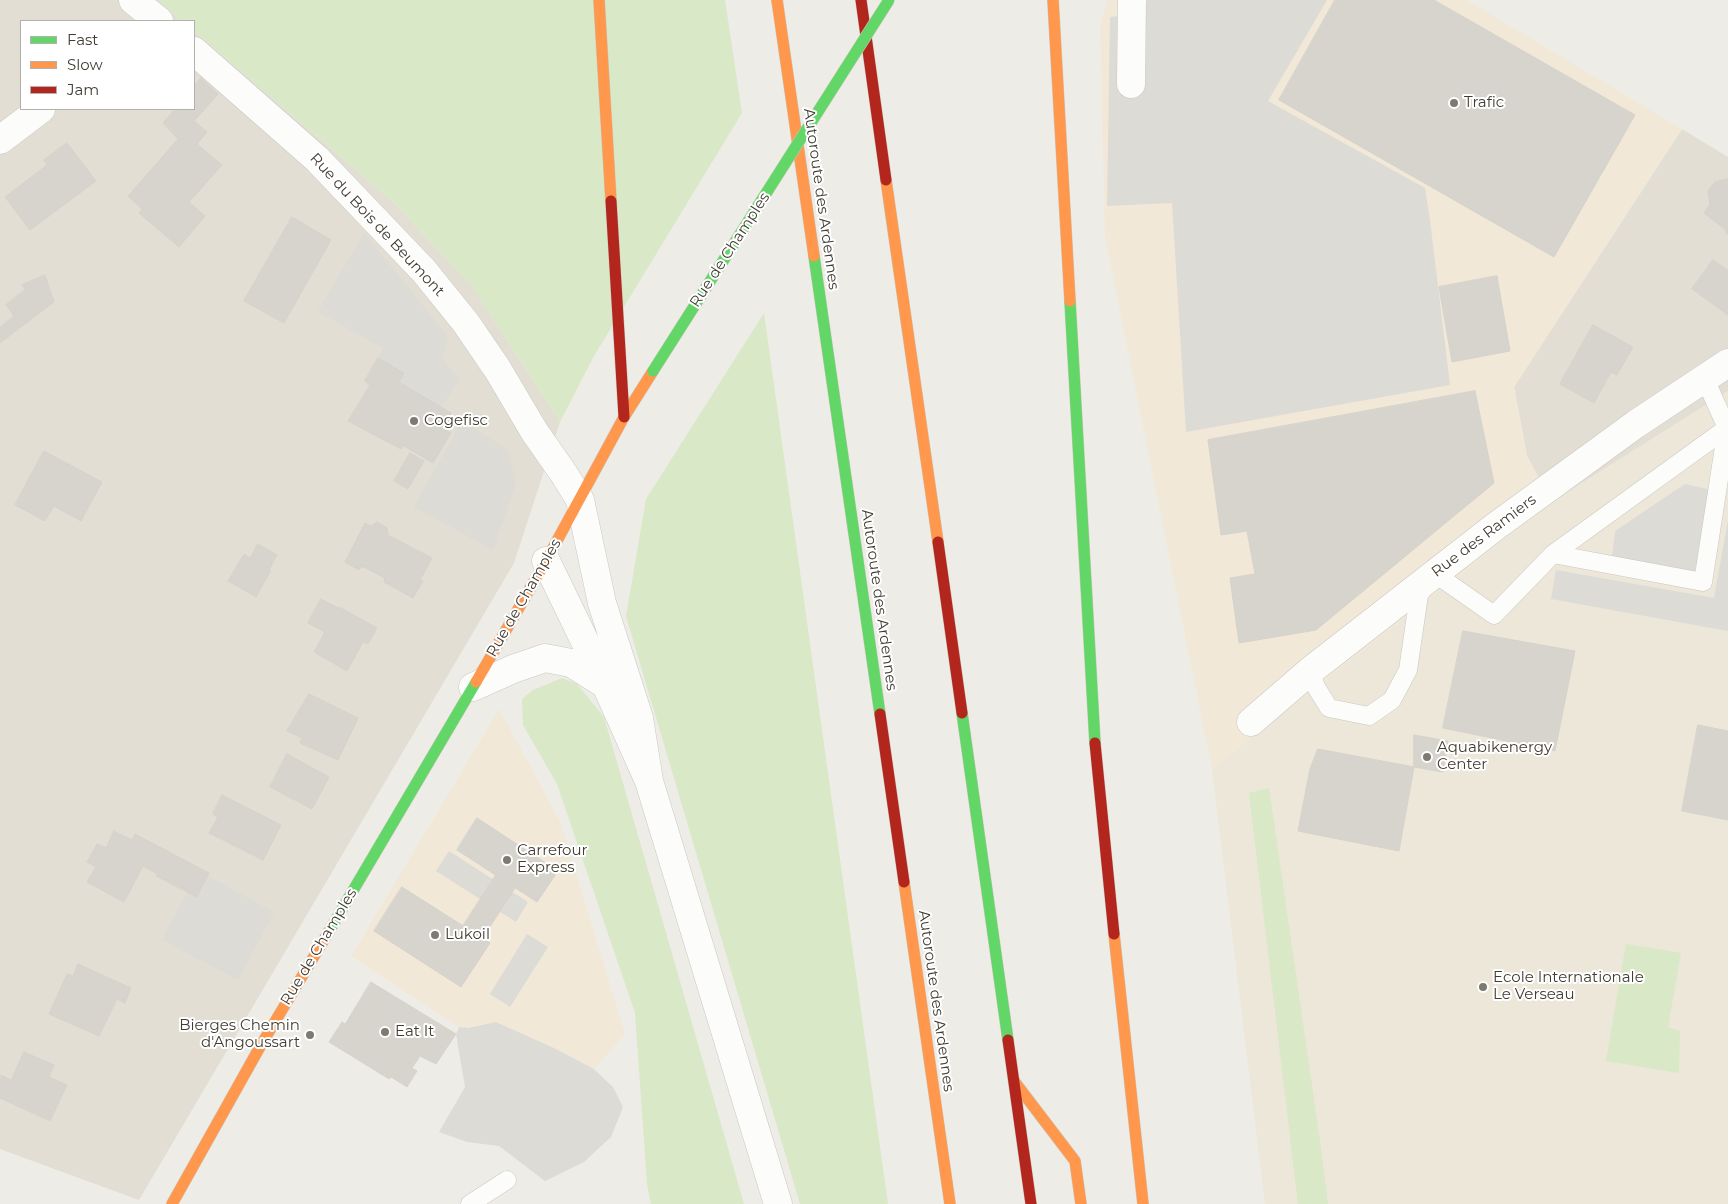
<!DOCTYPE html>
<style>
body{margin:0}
#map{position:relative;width:1728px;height:1204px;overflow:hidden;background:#eeece6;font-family:Montserrat,sans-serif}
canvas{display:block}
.legend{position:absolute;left:20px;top:20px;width:175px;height:90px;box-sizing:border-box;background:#fff;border:1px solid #b3b1ad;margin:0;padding:6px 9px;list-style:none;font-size:15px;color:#423d33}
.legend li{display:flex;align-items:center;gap:10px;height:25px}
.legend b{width:25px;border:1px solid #b3b1ad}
</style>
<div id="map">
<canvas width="1728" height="1204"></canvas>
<ul class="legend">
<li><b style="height:6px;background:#63d668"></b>Fast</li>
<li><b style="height:6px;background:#ff974d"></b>Slow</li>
<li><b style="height:6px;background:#b3261e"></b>Jam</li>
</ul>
</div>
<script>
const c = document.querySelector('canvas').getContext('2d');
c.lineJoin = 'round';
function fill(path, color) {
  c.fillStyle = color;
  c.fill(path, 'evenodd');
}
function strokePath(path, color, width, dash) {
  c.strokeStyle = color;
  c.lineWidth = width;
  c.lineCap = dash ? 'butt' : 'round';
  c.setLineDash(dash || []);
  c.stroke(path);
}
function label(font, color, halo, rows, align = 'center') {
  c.font = font + ' Montserrat,sans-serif';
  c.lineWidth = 4;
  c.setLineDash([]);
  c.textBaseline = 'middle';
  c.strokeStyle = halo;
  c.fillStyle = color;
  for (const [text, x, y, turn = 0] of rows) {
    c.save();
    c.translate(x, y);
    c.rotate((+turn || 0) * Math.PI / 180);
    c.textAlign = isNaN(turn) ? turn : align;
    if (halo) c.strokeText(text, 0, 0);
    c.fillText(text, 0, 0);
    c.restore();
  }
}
fill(new Path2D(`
 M0 0H157L182 21H21V109H194V31L392 201 472 286 560 422 514 563 139 1200 0 1149Z
 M1682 129 1728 157V391L1552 502 1527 456 1514 387Z`), '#e2ded3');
fill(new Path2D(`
 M1108 0H1467L1682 129 1514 387 1527 456 1552 502 1212 769 1105 236 1100 24Z
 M499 709 560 821 625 1034 594 1069 554 1048 496 1022 468 1028 459 1027 351 956Z`), '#f1e8d8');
fill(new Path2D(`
 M1728 391V1204H1265L1212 769 1552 502Z`), '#ece7d8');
fill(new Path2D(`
 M157 0H725L742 113 594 356 560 422 472 286 392 201 194 31V21H182Z
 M764 313 888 1204H800L626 616 646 499Z
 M562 678 577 684 604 717 744 1204H651L647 1184 635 1013 557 784 523 725 522 699 533 690Z
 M1269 788 1320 1141 1328 1204H1298L1249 793Z
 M1626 944 1681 953 1668 1027 1680 1031 1679 1073 1606 1061Z`), '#d9e8c6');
fill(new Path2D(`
 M1147 0H1327L1268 101 1425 188 1430 220 1450 385 1186 432 1172 203 1107 206 1110 17 1145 13Z
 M364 233 448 337 442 358 459 379 442 407 399 382 378 358 383 348 318 312Z
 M462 421 508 450 516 484 493 550 414 507Z
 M1685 484 1712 490 1695 571 1612 558 1615 531Z
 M1728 520V631L1551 599 1556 570 1714 598Z
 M449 851 528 902 516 922 436 871Z
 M208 876 274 912 238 980 162 940 187 892 197 897Z
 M527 934 548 947 510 1007 490 994Z
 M496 1022 554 1048 594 1069 613 1087 623 1107 611 1137 584 1162 545 1181 499 1146 467 1142 439 1132 465 1087 456 1034 459 1027 468 1028Z`), '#dddbd6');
const building = new Path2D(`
 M1335 0H1434L1635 115 1554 257 1279 100Z
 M201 78 218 94 194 121 207 132 197 144 222 165 189 202 205 216 179 247 139 213 142 209 128 196 178 139 163 123 175 109H194V87Z
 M67 143 96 181 30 230 5 197 47 165 44 160Z
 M1728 179V234L1726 233V230L1704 213 1710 204 1708 191 1715 182Z
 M292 217 331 240 284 323 244 301Z
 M1713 260 1728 270V315L1692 289Z
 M45 275 54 302 42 311 22 285Z
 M1497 276 1510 351 1452 362 1439 287Z
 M25 290 42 311 0 343V327L14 316 6 305Z
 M1593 325 1633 347 1617 375 1611 372 1594 403 1560 384Z
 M378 358 404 373 399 382 451 413 441 428 451 433 433 463 404 446 401 449 348 421 370 385 365 381Z
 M1475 391 1494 483 1316 630 1239 643 1230 578 1255 574 1247 531 1221 535 1208 440Z
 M44 451 102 482 81 521 54 506 45 521 15 505Z
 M410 453 424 461 408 489 394 481Z
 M377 522 387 528 388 535 432 558 420 580 423 581 413 598 384 582 385 578 362 566 359 570 345 562 365 523 371 526Z
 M258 544 277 555 269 570H271L256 597 228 581 244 554 250 558Z
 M321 599 338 608 339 607 377 628 368 644 363 642 347 671 314 652 325 632 308 623Z
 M1463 631 1575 651 1555 751 1443 728Z
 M309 694 358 718 338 760 300 743 302 738 287 731Z
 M1698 725 1728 731V820L1682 811Z
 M1414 735 1448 741 1443 772 1414 767Z
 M1318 749 1414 767 1399 851 1298 831 1310 769Z
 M287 754 329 777 312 809 270 787Z
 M222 795 281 825 263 860 209 833 218 817 213 814Z
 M477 818 558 871 537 902 457 850Z
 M114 831 132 840 135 834 209 873 197 897 156 876 157 874 143 866 124 902 87 882 96 867 87 862 97 844 106 848Z
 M496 875 515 888 482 939 463 926Z
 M402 887 490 943 461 987 374 931Z
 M78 964 131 988 125 1003 117 999 99 1036 49 1014 67 974 73 976Z
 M371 982 456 1034 436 1064 420 1056 412 1068 417 1071 407 1087 391 1077 389 1079 329 1042 342 1022 345 1024Z
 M24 1052 54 1065 49 1077 67 1085 50 1121 0 1098 1 1075 11 1080Z`);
fill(building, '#d7d4ce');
strokePath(building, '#d6d3cc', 1);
const lane = new Path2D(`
 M1705 379 1727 428 1703 582 1553 554 1727 428
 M1310 671 1316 687 1329 708 1369 716 1392 700 1408 670 1419 595 1434 573 1494 615 1553 554
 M470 1204 507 1180`);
const street = new Path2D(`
 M133 0 159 21
 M194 51 317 159 424 271 466 323 498 370 534 431 564 474 580 500 602 603 639 718 649 781
 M1131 84 1132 0
 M0 140 41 109
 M546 561 606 685 649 781 778 1204
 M473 687 513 669 545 658 571 663 606 685
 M1251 722 1310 671 1496 526 1636 424 1728 363`);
const fast = new Path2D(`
 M814 256 880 714
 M1070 301 1095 743
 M962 713 1008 1040
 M328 933 476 682`);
const slow = new Path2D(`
 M599 0 611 201
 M777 0 814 256
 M1053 0 1070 301
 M886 180 938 542
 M476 682 546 561 624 417 653 371
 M904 882 950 1204
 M1114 934 1143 1204
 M1014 1081 1075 1161 1081 1204
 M172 1204 261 1045 328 933`);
const jam = new Path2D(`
 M861 0 886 180
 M611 201 624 417
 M938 542 962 713
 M880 714 904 882
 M1095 743 1114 934
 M1008 1040 1031 1204`);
strokePath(lane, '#cac8c2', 19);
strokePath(street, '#cac8c2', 29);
strokePath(fast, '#ccc9bd', 12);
strokePath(slow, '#ccc9bd', 12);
strokePath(jam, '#ccc9bd', 12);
strokePath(lane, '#fcfcfb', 18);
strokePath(street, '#fcfcfb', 28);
strokePath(fast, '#63d668', 11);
strokePath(slow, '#ff974d', 11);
strokePath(jam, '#b3261e', 11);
const fastBridge = new Path2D(`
 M653 371 889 0`);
strokePath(fastBridge, '#ccc9bd', 12, []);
strokePath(fastBridge, '#63d668', 11);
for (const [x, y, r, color] of [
 [1454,103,5,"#7e7a72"],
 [414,421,5,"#7e7a72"],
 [1427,757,5,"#7e7a72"],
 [507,860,5,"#7e7a72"],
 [435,935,5,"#7e7a72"],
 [1483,987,5,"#7e7a72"],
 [385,1032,5,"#7e7a72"],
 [310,1035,5,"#7e7a72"]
]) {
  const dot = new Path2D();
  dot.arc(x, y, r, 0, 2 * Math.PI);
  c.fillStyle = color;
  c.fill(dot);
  strokePath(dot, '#fff', 2);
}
label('15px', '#423d33', '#fff', [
 ["Trafic",1464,103],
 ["Cogefisc",424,421],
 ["Aquabikenergy",1437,748],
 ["Center",1437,765],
 ["Carrefour",517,851],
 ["Express",517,868],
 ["Lukoil",445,935],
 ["Ecole Internationale",1493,978],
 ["Le Verseau",1493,995],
 ["Bierges Chemin",300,1026,"right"],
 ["d'Angoussart",300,1043,"right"],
 ["Eat It",395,1032]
], 'left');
label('15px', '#423d33', '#fff', [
 ["Autoroute des Ardennes",821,199,82],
 ["Rue du Bois de Beumont",377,225,47],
 ["Rue de Champles",730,250,-57],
 ["Rue des Ramiers",1484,536,-37],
 ["Rue de Champles",524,598,-60],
 ["Autoroute des Ardennes",879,600,82],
 ["Rue de Champles",319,947,-59],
 ["Autoroute des Ardennes",936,1001,82]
]);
</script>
